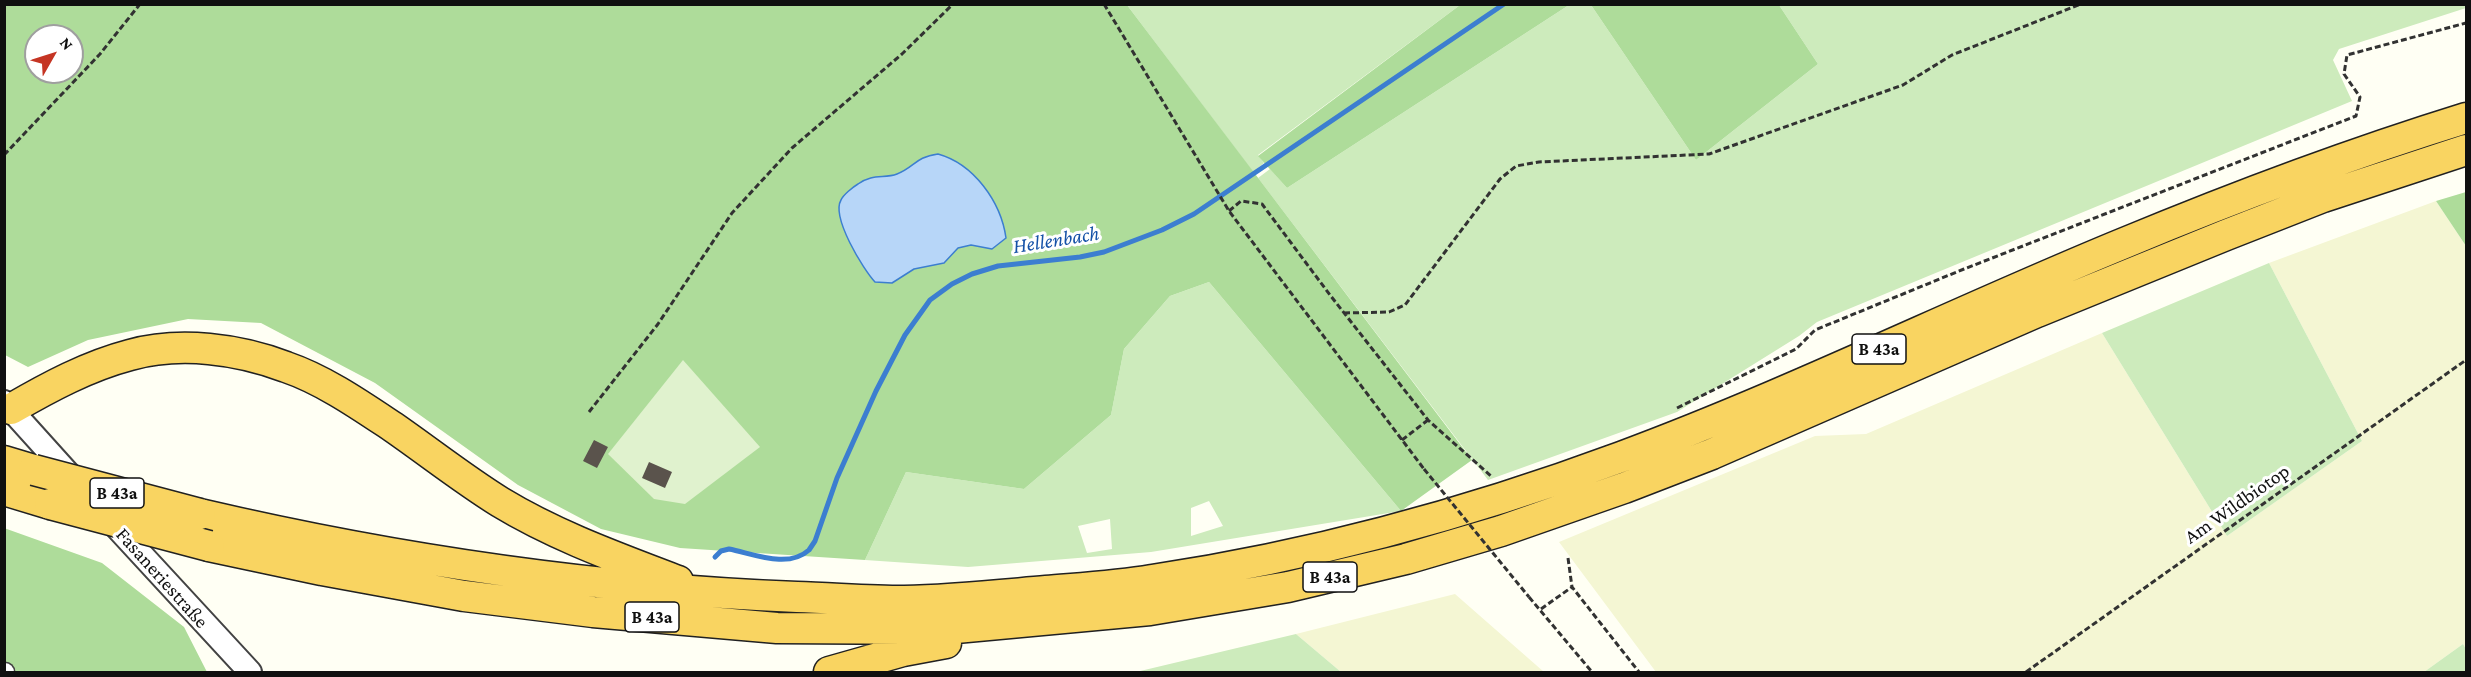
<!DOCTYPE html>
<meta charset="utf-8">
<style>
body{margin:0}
#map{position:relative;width:2471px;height:677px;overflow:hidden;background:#fffff4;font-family:"Crimson Pro",serif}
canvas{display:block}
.frame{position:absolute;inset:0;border:6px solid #101010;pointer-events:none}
.north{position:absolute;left:24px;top:24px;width:60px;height:60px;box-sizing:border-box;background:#fff;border:2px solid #9f9f9f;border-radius:50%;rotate:51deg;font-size:16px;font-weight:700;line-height:24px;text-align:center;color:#101010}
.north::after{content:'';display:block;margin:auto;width:21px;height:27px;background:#c53524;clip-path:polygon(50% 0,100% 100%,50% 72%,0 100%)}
</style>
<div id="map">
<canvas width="2471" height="677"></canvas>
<div class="frame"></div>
<div class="north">N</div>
</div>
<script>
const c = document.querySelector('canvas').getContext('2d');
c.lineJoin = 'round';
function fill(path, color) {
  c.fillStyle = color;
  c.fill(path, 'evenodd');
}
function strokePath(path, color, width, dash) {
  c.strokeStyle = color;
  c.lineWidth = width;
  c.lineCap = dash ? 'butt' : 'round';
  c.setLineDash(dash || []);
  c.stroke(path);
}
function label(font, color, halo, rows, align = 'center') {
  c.font = font + ' "Crimson Pro",serif';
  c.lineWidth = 6;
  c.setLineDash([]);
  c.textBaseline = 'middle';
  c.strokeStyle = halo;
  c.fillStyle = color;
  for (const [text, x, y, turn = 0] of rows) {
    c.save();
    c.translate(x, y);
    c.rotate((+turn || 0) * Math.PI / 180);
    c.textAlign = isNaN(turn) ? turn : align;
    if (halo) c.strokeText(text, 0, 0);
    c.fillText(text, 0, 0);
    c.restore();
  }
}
fill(new Path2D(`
 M2436 201 2466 246V649L2463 644 2424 672H1656L1559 542 1815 436 1866 434 2102 333 2227 536 2362 441 2269 263Z
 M1455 594 1544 672H1341L1296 634Z`), '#f4f6d3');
fill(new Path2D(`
 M1127 5H1460L1258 155 1264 163 1253 172Z
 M1569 5H1591L1696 160 1818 64 1779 5H2466V8L2339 49 2333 60 2352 101 1817 322 1799 336 1677 412 1488 480 1258 178 1270 169 1287 188Z
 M2269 263 2362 441 2227 536 2102 333Z
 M1209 282 1401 511 1151 552 968 567 865 560 906 472 1024 489 1111 415 1124 349 1170 296ZM1209 501 1223 526 1191 536V508ZM1110 519 1112 549 1087 553 1078 526Z
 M1296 634 1341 672H1136Z
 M2463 644 2466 649V672H2424Z`), '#cdebbc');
fill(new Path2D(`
 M4 5H1127L1472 460 1401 511 1209 282 1170 296 1124 349 1111 415 1024 489 906 472 865 560 680 548 601 529 518 485 375 383 261 323 188 319 88 340 28 367 5 355ZM36 36H72V72H36Z
 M1460 5H1569L1287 188 1258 156Z
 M1591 5H1779L1818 64 1696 160Z
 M2466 192V246L2436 201Z
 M4 528 102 563 184 627 207 672H5Z`), '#aedc9a');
fill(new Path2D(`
 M683 360 760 447 685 504 654 499 608 454Z`), '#e0f2ce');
const water = new Path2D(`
 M938 154C974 164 1001 202 1006 238L992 249 971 245 958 248 944 263 914 269 892 283 875 282C863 269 831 217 841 200 843 195 853 187 858 184 873 173 884 179 897 174 915 167 915 157 938 154Z`);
fill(water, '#b7d6f8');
strokePath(water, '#3c7ed0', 1.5);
strokePath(new Path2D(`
 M715 557 721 551 729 549C754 554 788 569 809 550L815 541 837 478 876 391 905 335 930 300 952 284 972 274 998 266 1080 257 1104 252 1162 230 1194 214 1504 4`), '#3c7ed0', 5);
fill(new Path2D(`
 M594 440 608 447 597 468 583 461Z
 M649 462 672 472 665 488 642 478Z`), '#5a534c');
const minor = new Path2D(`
 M4 672H5`);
const tertiary = new Path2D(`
 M4 402 77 483
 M107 517 250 672`);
const trunk = new Path2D(`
 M11 409C49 387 88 366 130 355 180 341 239 349 286 367 324 380 360 405 393 427 429 452 463 479 500 502 556 536 618 558 678 581
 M4 461 34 470
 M4 490 50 504
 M200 514C397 560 596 589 797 597 833 598 869 601 904 601 951 600 999 595 1046 591 1081 588 1117 586 1152 580 1314 556 1467 514 1621 457 1791 394 1954 313 2122 244 2235 197 2350 154 2466 118
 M209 546 322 570 464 596 593 612 777 628 945 629 1150 610 1288 587 1406 559 1501 531 1624 488 1712 454 2037 312 2226 235 2323 197 2466 150
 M829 672 903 651 946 643`);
strokePath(minor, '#434343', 21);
strokePath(tertiary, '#434343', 26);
strokePath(trunk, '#212121', 33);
strokePath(new Path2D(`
 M1104 4 1229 211 1424 469
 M4 155 100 54 140 4
 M1229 211 1241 201 1262 204 1330 295 1428 420 1492 477
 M1344 313 1389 312 1405 305 1500 179 1516 166 1539 162 1709 154 1903 85 1952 55 2081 4
 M1677 408 1796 349 1815 330 1964 269 2356 116 2360 97 2344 74 2347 55 2466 23
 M589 412 658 324 732 213 792 148 902 54 953 4
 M1402 440 1428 420
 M1568 558 1572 587 1639 672
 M1529 597 1592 672
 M1541 609 1572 587
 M2026 672 2466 360`), '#323232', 3, [6, 3]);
strokePath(minor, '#fff', 18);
strokePath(tertiary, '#fff', 22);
strokePath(trunk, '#f9d461', 30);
const trunkBridge = new Path2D(`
 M34 470 200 514
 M50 504 209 546`);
strokePath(trunkBridge, '#212121', 33, []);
strokePath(new Path2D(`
 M1424 469 1529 597`), '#323232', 3, [6, 3]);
strokePath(trunkBridge, '#f9d461', 30);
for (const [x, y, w] of [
 [1879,349,54],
 [117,493,54],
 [1330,577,54],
 [652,617,54]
]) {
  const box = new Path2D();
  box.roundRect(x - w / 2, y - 15, w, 30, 4.5);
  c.fillStyle = '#fff';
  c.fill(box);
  strokePath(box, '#101010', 1.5);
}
label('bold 18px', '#101010', null, [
 ["B 43a",1879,349],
 ["B 43a",117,493],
 ["B 43a",1330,577],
 ["B 43a",652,617]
]);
label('20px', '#101010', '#fff', [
 ["Am Wildbiotop",2237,504,-35],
 ["Fasaneriestraße",162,578,48]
]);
label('italic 21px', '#1551a7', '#fff', [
 ["Hellenbach",1056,240,-9]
]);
</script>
